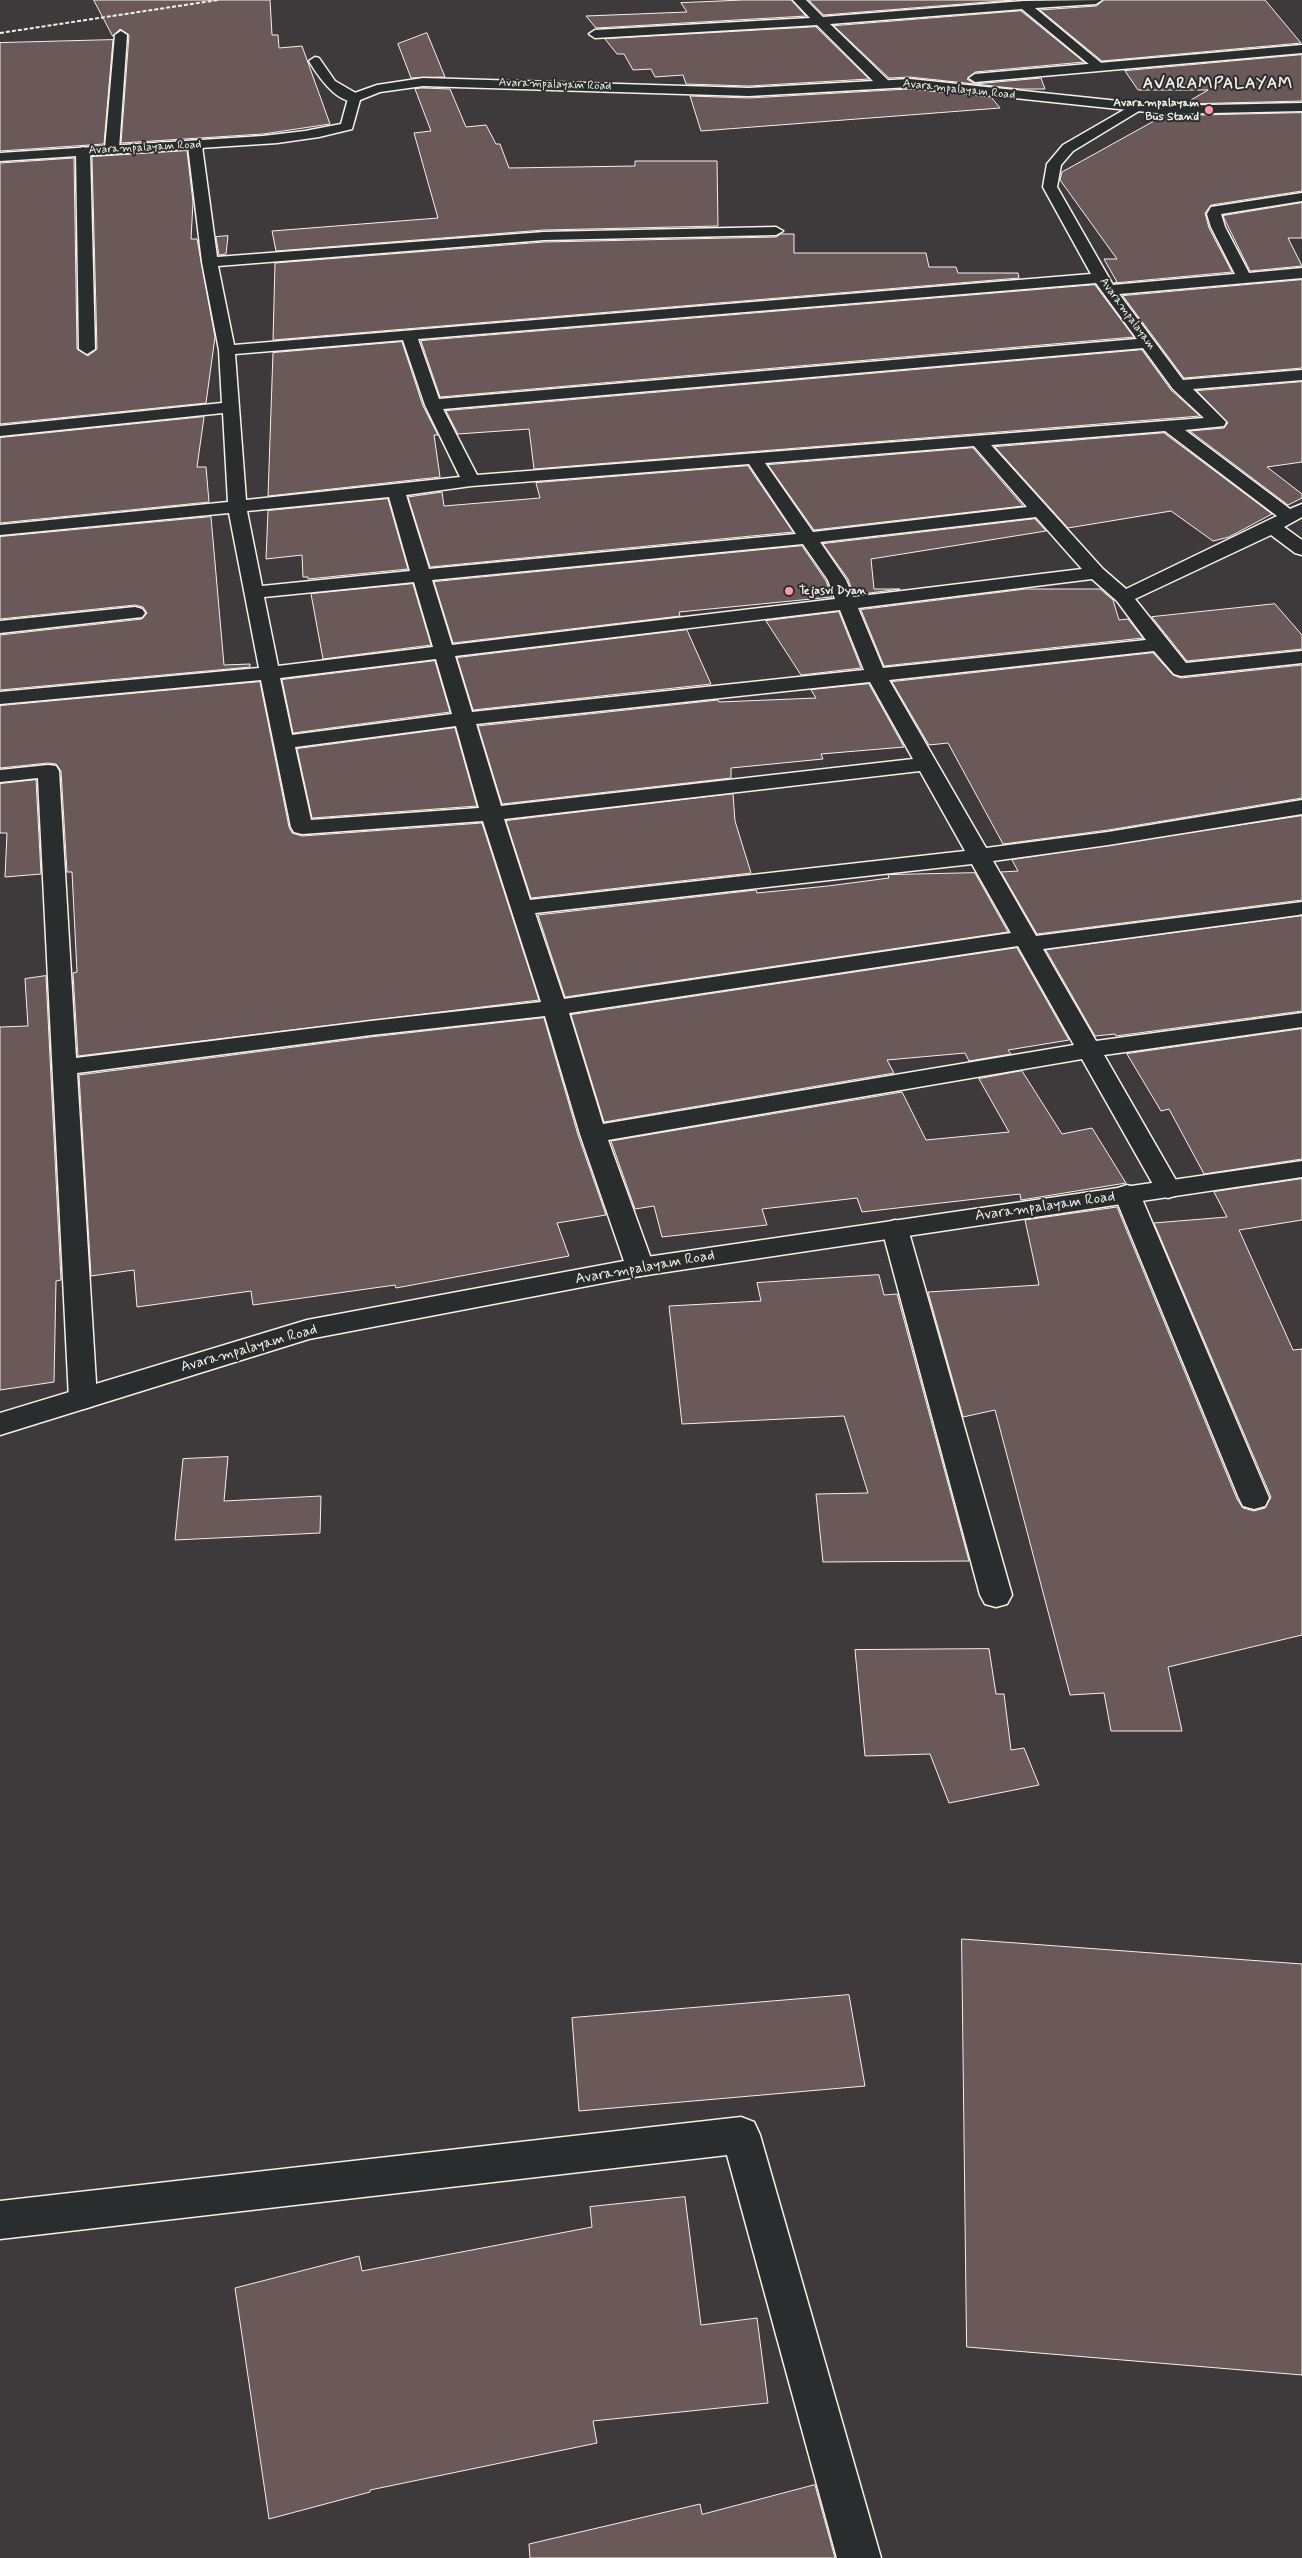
<!DOCTYPE html>
<style>
body{margin:0}
canvas{display:block;background:#3e3a3b}
</style>
<canvas width="1302" height="2558"></canvas>
<script>
const c = document.querySelector('canvas').getContext('2d');
c.lineJoin = 'round';
function fill(path, color) {
  c.fillStyle = color;
  c.fill(path, 'evenodd');
}
function strokePath(path, color, width, dash) {
  c.strokeStyle = color;
  c.lineWidth = width;
  c.lineCap = dash ? 'butt' : 'round';
  c.setLineDash(dash || []);
  c.stroke(path);
}
function label(font, color, halo, rows, align = 'center') {
  c.font = font + ' Mynerve,sans-serif';
  c.lineWidth = 4;
  c.setLineDash([]);
  c.textBaseline = 'middle';
  c.strokeStyle = halo;
  c.fillStyle = color;
  for (const [text, x, y, turn = 0] of rows) {
    c.save();
    c.translate(x, y);
    c.rotate((+turn || 0) * Math.PI / 180);
    c.textAlign = isNaN(turn) ? turn : align;
    if (halo) c.strokeText(text, 0, 0);
    c.fillText(text, 0, 0);
    c.restore();
  }
}
const building = new Path2D(`
 M94 0H270L272 35H278L279 48 302 46 330 124 263 134 121 143 129 35 120 29 113 36Z
 M743 0H791L806 16 596 28 586 16 687 12 681 3Z
 M809 0H1013L824 15Z
 M1104 0H1265L1301 43 1102 61 1040 10 1096 6Z
 M1021 11 1084 62 975 72 967 79 975 84 1041 78 1045 89H1020L910 77 889 78 834 26Z
 M816 27 869 79 749 86 686 84 683 75 655 77 651 69 633 70 624 54H617L605 39Z
 M427 33 445 77 411 78 398 44Z
 M113 40 104 144 0 151V43Z
 M1302 55V101L1184 104 1208 90H1138L1125 71Z
 M423 88 450 89 466 127 486 125 496 144H500L509 168 635 166V161H717L718 226 544 230 276 251 272 231 438 218 414 133 431 131 415 89Z
 M910 89 991 97 1000 108 701 131 690 96 749 98Z
 M1302 113V191L1211 205 1205 213 1209 228 1232 272 1114 283 1117 282 1104 259H1117L1060 180 1062 172 1163 116Z
 M187 151 193 202 191 239H197L215 337 206 403 0 424V163L74 158 77 349 88 356 97 349 92 157Z
 M1302 203V238H1288L1302 266 1250 271 1223 216Z
 M781 234H794V253H926L929 267H956L958 273H1018L1019 278 273 340 275 263 544 242 776 237Z
 M228 236 226 254 219 255 216 237Z
 M1302 280V368L1184 378 1123 296Z
 M1095 285 1134 337 440 397 421 341Z
 M402 342 423 406 438 435H434L440 477 268 496 273 353Z
 M1142 350 1171 390 1200 416 534 469 529 429 458 434 446 411Z
 M1302 382V462L1267 467 1302 494V498L1288 505 1190 431 1224 428 1228 423 1197 391Z
 M204 417 197 467H206L209 502 0 523V438Z
 M1164 433 1272 514 1229 537 1213 541 1171 511 1068 528 995 447Z
 M973 448 1023 506 814 530 768 465Z
 M748 466 793 532 430 567 408 497 442 492 444 506 540 498 536 483Z
 M388 499 408 569 308 579V577H303L302 555 266 559 268 511Z
 M211 517 224 665 250 664V667L0 690V635L142 619 147 613 143 607 135 605 0 619V537Z
 M1035 519 1046 531 871 559 874 589H900L854 595 848 579 823 544Z
 M802 546 826 581 832 597 679 612 680 616 453 643 434 582Z
 M413 584 431 645 323 659 311 594Z
 M1026 589H1100L1113 600 1119 620 1128 619 1143 638 884 666 861 610Z
 M1275 604 1302 635V649L1187 661 1152 617Z
 M839 612 861 668 801 675 766 621Z
 M687 630 711 684 473 710 457 658Z
 M1153 653 1173 675 1181 678 1302 665V798L1108 830 1003 844 948 743 929 745 892 682Z
 M435 661 450 712 293 733 282 680Z
 M260 682 289 827 292 833 302 836 482 823 539 1000 78 1056 73 973 77 972 72 872H67L61 771 56 764 48 763 0 768V706Z
 M869 684 904 747 821 754 823 759 731 768V778L502 804 478 726 718 700 719 702 816 698 811 690Z
 M455 728 477 806 312 818 297 749Z
 M36 780 41 874 5 877 7 833H0V784Z
 M733 794 735 821 751 873 531 898 506 821Z
 M1302 816V900L1037 934 1001 872 1018 871 1012 860Z
 M975 873 1008 932 565 997 538 915 756 890 757 893 828 886 889 878 888 875Z
 M1302 916V1011L1116 1036 1115 1034 1095 1036 1046 950Z
 M1017 948 1069 1040 1008 1050 1011 1054 969 1061 965 1053 887 1060 894 1073 604 1122 571 1015Z
 M46 976 61 1280 56 1281 54 1382 0 1390V1027L28 1026 25 979Z
 M544 1018 578 1135 606 1215 557 1223 569 1256 396 1288 395 1285 253 1305 251 1291 137 1307 134 1270 91 1276 79 1075 371 1037Z
 M1302 1029V1159L1204 1174 1169 1109 1161 1111 1127 1054Z
 M1022 1071 1062 1134 1092 1128 1126 1183 1021 1200 1020 1194 862 1212 857 1198 762 1209 767 1225 662 1237 654 1206 635 1209 611 1141 902 1092 926 1140 1009 1132 979 1079Z
 M1302 1179V1220L1239 1230 1293 1350 1302 1349V1635L1168 1667 1182 1731H1111L1104 1693 1070 1695 995 1410 963 1417 928 1292 1039 1285 1025 1220 1117 1207 1237 1499 1243 1508 1254 1511 1265 1508 1271 1497 1154 1223 1227 1217 1214 1192Z
 M879 1275 884 1295 897 1294 969 1561 823 1562 816 1494 868 1493 844 1416 682 1424 669 1306 761 1301 757 1283Z
 M228 1457 224 1501 321 1496 320 1533 175 1540 183 1459Z
 M989 1649 996 1694H1004L1011 1750 1024 1748 1039 1785 949 1803 930 1754 865 1756 855 1650Z
 M962 1939 1302 1964V2375L967 2347Z
 M849 1995 865 2086 579 2111 572 2018Z
 M685 2197 701 2325 757 2318 768 2403 593 2421 597 2443 370 2490V2492L269 2519 235 2288 359 2256 362 2271 592 2227 590 2207Z
 M815 2485 835 2558H530L529 2544 700 2504 702 2514Z`);
fill(building, '#6b5959');
strokePath(building, '#f4f1e8', 1);
const street = new Path2D(`
 M793 0H806L823 17 1024 1 1102 0 1096 4 1035 8 1106 67 1104 70H1096L1022 9 830 24 889 81 890 84 884 88 879 87 817 25 595 38 589 34 595 30 810 18Z
 M121 31 127 35 119 149 112 153 105 149 115 35Z
 M315 57 319 58 335 81 359 95 360 98 359 101C338 106 318 76 309 61Z
 M1134 104 1141 108 1139 111 1073 151 1061 165 1057 187 1113 285 1235 274 1211 227 1207 214 1211 207 1302 193V201L1221 214 1225 227 1249 273 1302 268V278L1119 294 1183 380 1302 370V380L1193 389 1226 422 1224 426 1185 430 1290 509 1302 504V517L1284 527 1302 540V555L1295 553 1271 535 1135 599 1186 663 1302 651V663L1181 676 1174 674 1154 651 889 680 986 848 1108 832 1302 800V814L1108 845 993 861 1036 936 1302 902V914L1298 915 1043 949 1096 1041 1302 1013V1027L1104 1055 1181 1189 1177 1195 1168 1198 1159 1195 1082 1059 608 1140 654 1267 650 1274 640 1276 630 1274 626 1267 580 1134 545 1016 371 1035 77 1073 97 1399 93 1406 83 1409 73 1406 69 1399 38 778 0 782V770L48 765 56 766 59 771 76 1058 371 1021 541 1002 483 821 302 834 294 832 291 827 261 680 0 704V692L259 668 229 513 0 535V525L228 502 223 413 0 436V426L222 403 219 350 202 262 188 146 190 143H200L202 146 217 257 544 232 776 227 783 231 776 235 544 240 218 266 234 345 1091 274 1043 187 1047 164 1063 145ZM1096 283 1137 339 439 399 418 339ZM403 340 425 405 460 477 246 500 235 354ZM1143 348 1173 389 1204 418 477 475 443 409ZM1165 431 1277 516 1126 589 1103 569 991 445ZM974 446 1027 507 813 532 765 463ZM749 464 796 534 429 569 406 495 471 486ZM389 497 410 571 262 586 247 511ZM1036 517 1082 569 853 597 846 580 820 542ZM803 544 828 580 835 599 452 645 432 580ZM1092 579 1117 601 1146 640 883 668 858 608ZM414 582 433 647 278 666 264 597ZM840 610 864 670 472 712 455 656ZM436 659 452 714 292 735 280 678ZM870 682 913 759 501 806 476 724ZM456 726 479 808 311 820 295 747ZM920 771 965 851 530 900 504 819ZM972 864 1011 933 564 999 535 913ZM1018 946 1074 1045 603 1124 569 1013Z
 M83 147 90 151 95 349 87 354 79 349 76 151Z
 M135 607 142 609 145 613 142 617 0 633V621Z
 M1127 1185 1136 1188 1140 1194 1269 1498 1265 1506 1254 1509 1243 1506 1239 1498 1114 1194 1118 1188Z
 M895 1220 905 1223 908 1229 1012 1595 1007 1604 996 1607 985 1604 980 1595 882 1229 885 1223Z
 M741 2117 754 2122 760 2135 881 2558H837L727 2155 0 2239V2201Z`);
const secondary = new Path2D(`
 M1302 45V53L975 82 969 78 975 74Z
 M423 78 749 88 910 79 1166 106 1302 103V111L1166 114 910 87 749 96 423 86 380 92 360 100 352 129 319 137 277 143 0 161V153L263 136 305 131 341 124 349 95 377 85Z
 M1302 1161V1177L640 1276 309 1339 0 1435V1413L307 1320 640 1258Z`);
strokePath(street, '#f4f1e8', 3);
strokePath(secondary, '#f4f1e8', 3);
fill(street, '#2a2d2e');
fill(secondary, '#2a2d2e');
strokePath(new Path2D(`
 M0 33 218 0`), '#f4f1e8', 2, [4, 2]);
for (const [x, y, r, color] of [
 [1209,110,5,"#ff9aa2"],
 [789,591,5,"#ff9aa2"]
]) {
  const dot = new Path2D();
  dot.arc(x, y, r, 0, 2 * Math.PI);
  c.fillStyle = color;
  c.fill(dot);
  strokePath(dot, '#2a2d2e', 2);
}
label('12px', '#f4f1e8', '#2a2d2e', [
 ["Avarampalayam Road",555,85,2],
 ["Avarampalayam Road",959,90,6],
 ["Avarampalayam Road",145,148,-3],
 ["Avarampalayam",1127,314,54]
]);
label('bold 12px', '#f4f1e8', '#2a2d2e', [
 ["Avarampalayam",1199,103],
 ["Bus Stand",1199,117],
 ["Tejasvi Dyan",799,591,"left"]
], 'right');
label('15px', '#f4f1e8', '#2a2d2e', [
 ["Avarampalayam Road",1045,1207,-8],
 ["Avarampalayam Road",645,1268,-10],
 ["Avarampalayam Road",249,1349,-16]
]);
c.letterSpacing = '1px';
label('bold 16px', '#f4f1e8', '#2a2d2e', [
 ["AVARAMPALAYAM",1218,85]
]);
c.letterSpacing = '0px';
</script>
